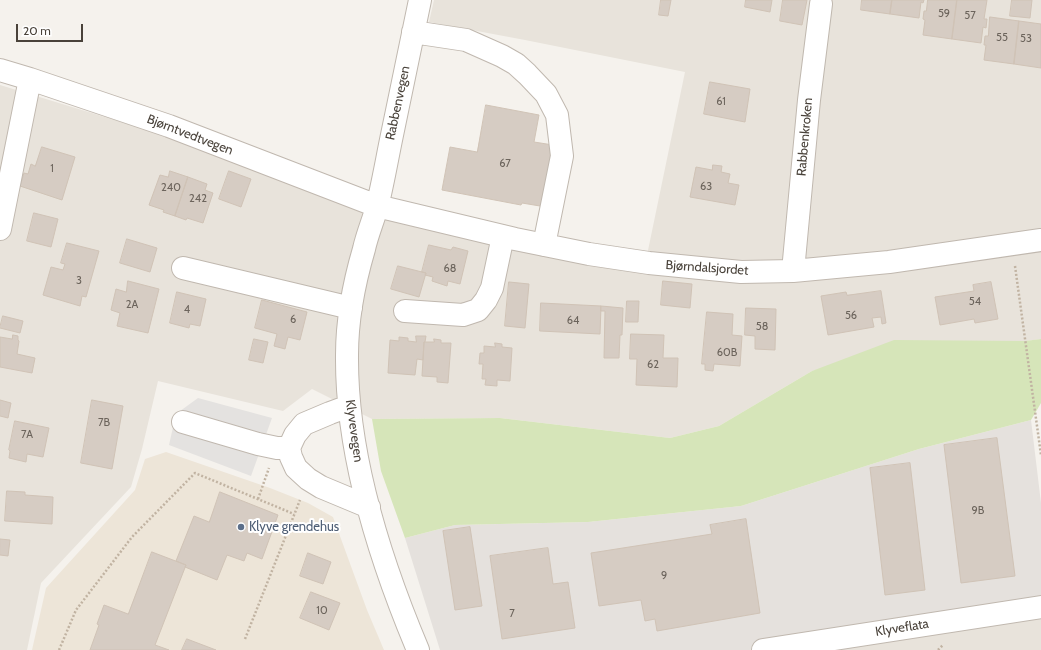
<!DOCTYPE html>
<meta charset="utf-8">
<style>
body{margin:0}
#map{position:relative;width:1041px;height:650px;overflow:hidden;background:#f5f2ed;font-family:Cabin,sans-serif}
canvas{display:block}
.scale{position:absolute;left:16px;top:24px;width:67px;height:18px;box-sizing:border-box;border:2px solid #49423a;border-top:0;padding-left:5px;font-size:12px;line-height:14px;white-space:nowrap;color:#49423a;-webkit-text-stroke:3px #fff;paint-order:stroke}
</style>
<div id="map">
<canvas width="1041" height="650"></canvas>
<div class="scale">20 m</div>
</div>
<script>
const c = document.querySelector('canvas').getContext('2d');
c.lineJoin = 'round';
function fill(path, color) {
  c.fillStyle = color;
  c.fill(path, 'evenodd');
}
function strokePath(path, color, width, dash) {
  c.strokeStyle = color;
  c.lineWidth = width;
  c.lineCap = dash ? 'butt' : 'round';
  c.setLineDash(dash || []);
  c.stroke(path);
}
function label(font, color, halo, rows, align = 'center') {
  c.font = font + ' Cabin,sans-serif';
  c.lineWidth = 4;
  c.setLineDash([]);
  c.textBaseline = 'middle';
  c.strokeStyle = halo;
  c.fillStyle = color;
  for (const [text, x, y, turn = 0] of rows) {
    c.save();
    c.translate(x, y);
    c.rotate((+turn || 0) * Math.PI / 180);
    c.textAlign = isNaN(turn) ? turn : align;
    if (halo) c.strokeText(text, 0, 0);
    c.fillText(text, 0, 0);
    c.restore();
  }
}
fill(new Path2D(`
 M434 0H1041V339L812 371 719 426 670 438 500 418 372 419 312 389 283 411 158 381 142 449 131 487 41 583 27 650H0V85L390 204 646 260 685 72 525 40 429 22Z
 M1041 611V650H749Z`), '#e8e3db');
fill(new Path2D(`
 M1031 420 1041 503V611L749 650H440L405 538 455 525 588 522 741 506 919 449Z`), '#e5e1dd');
fill(new Path2D(`
 M166 452 270 488 308 503 333 517 367 610 384 650H32L46 588 135 490 145 459Z`), '#ede5d8');
fill(new Path2D(`
 M1041 339V403L1031 420 919 449 741 506 588 522 455 525 405 538 381 471 372 419 500 418 670 438 719 426 812 371 894 340 1025 341Z`), '#d6e5b9');
fill(new Path2D(`
 M198 398 272 418 251 476 169 445 176 414Z`), '#e4e2e0');
const building = new Path2D(`
 M661 0H671L668 16 659 15Z
 M746 0H772L770 12 745 7Z
 M783 0H807L802 25 780 21Z
 M862 0H892L890 14 861 10Z
 M892 0H924L923 3 921 2 919 18 890 14Z
 M928 0H957L952 39 923 35 925 20 923 19 924 11H926Z
 M957 0H987L984 19H987L986 28 983 27 981 43 952 39Z
 M1012 0H1032L1030 18 1010 16Z
 M990 17 1019 21 1014 64 984 60 986 45H984L985 36H988Z
 M1019 21 1041 24V68L1014 64Z
 M710 82 750 89 745 122 704 114Z
 M486 105 539 115 534 142 553 145 546 197 540 206 522 203 521 205 442 190 450 147 477 152Z
 M42 147 75 157 62 200 20 186 24 173 28 174 31 164 35 166Z
 M713 165 722 166 721 172 730 174 728 183 739 185 735 205 690 197 696 167 712 170Z
 M170 171 188 177 175 216 163 212 164 210 149 205 160 175 168 177Z
 M229 171 251 179 241 207 219 199Z
 M188 177 207 184 205 190 213 193 203 223 187 218 186 220 175 216Z
 M34 213 58 219 51 247 27 241Z
 M127 239 157 248 150 272 120 263Z
 M67 243 99 251 86 297 82 296 80 306 43 295 51 267 63 270 65 264 61 263Z
 M429 245 451 250 453 247 468 251 460 284 448 281 447 286 432 281 433 277 425 275 426 273 422 272Z
 M398 266 426 273 419 297 391 289Z
 M128 281 159 289 148 333 117 326 120 313 111 310 116 289 126 292Z
 M663 281 692 284 690 308 661 305Z
 M509 282 529 284 525 328 505 326Z
 M991 282 998 319 975 323 974 319 940 325 935 297 974 291 973 285Z
 M881 291 886 323 882 324 881 317 872 318 874 327 828 335 821 296 846 292 847 295Z
 M177 292 206 299 200 326 190 324 189 328 170 323Z
 M262 300 307 312 300 340 288 337 285 349 274 346 277 334 255 328Z
 M627 301H639L638 322H626Z
 M541 303 601 306 600 334 540 331Z
 M601 306 623 308 622 335H620L619 358H604L605 311H601Z
 M746 308 776 309 775 350 755 349V336L745 335Z
 M707 312 733 314 732 335 742 336 740 366 714 364 713 371 705 370V364H702Z
 M3 316 23 321 20 333 0 328Z
 M631 334 664 335 663 358H678L677 387 636 385 637 359H630Z
 M13 335 18 336V340L19 341 17 354 35 358 32 373 0 367V337L12 339Z
 M416 336H426L425 342H424L423 360 417 359 415 375 388 373 390 340 399 341V337L408 338V341L416 342Z
 M254 339 268 342 263 363 249 360Z
 M434 339 441 340V343H451L448 383 437 382V377L422 376 424 342H434Z
 M495 343 502 344V347L512 348 510 381 497 380V386L485 385 486 379H482L483 364H479L480 353H484V346L495 347Z
 M0 400 11 403 8 418 0 416Z
 M92 400 123 406 112 469 81 463Z
 M15 421 49 428 43 457 27 454 26 462 9 458 10 451 9 450Z
 M997 438 1015 576 961 583 944 445Z
 M910 463 925 590 885 595 870 468Z
 M7 491 25 492V495L53 497 52 524 5 521Z
 M220 492 278 515 262 559 247 553 244 561 227 555 217 580 185 567 186 565 176 561 194 516 209 522Z
 M746 519 760 613 657 631 655 619 645 621 641 600 599 606 591 553 712 534 710 525Z
 M470 527 482 606 455 610 443 531Z
 M0 539 10 540 8 556 0 555Z
 M548 548 553 584 568 582 575 628 502 639 490 556Z
 M152 552 186 565 155 645 169 650H90L99 625 97 624 104 605 128 614Z
 M308 553 331 562 323 584 300 576Z
 M311 592 340 603 329 630 300 618Z
 M187 639 216 650H182Z`);
fill(building, '#d6ccc3');
strokePath(building, '#d0c3b6', 1);
const minor = new Path2D(`
 M413 32 466 40 502 56 516 64 527 74 546 94 557 115 562 156 544 245
 M0 70 30 79 169 126 377 206 515 239 589 254 649 263 741 272 793 271 889 262 1041 240
 M0 229 30 79
 M183 268 351 308
 M793 271 809 100 821 4
 M405 311 463 315 478 310 486 300 492 288 503 236
 M349 406 330 413 304 424 295 435 289 448 291 457 296 468 308 479 321 487 369 507
 M183 422 258 444 277 448H289
 M418 650C380 560 346 453 347 355 347 320 354 283 364 249 367 235 373 221 377 207 383 183 387 159 392 135 401 90 411 45 420 0
 M763 650 1041 607`);
strokePath(minor, '#c0b8af', 24);
strokePath(new Path2D(`
 M1015 266 1041 455
 M258 499 269 468
 M245 639 300 500
 M59 650 76 610 132 537 195 473 294 514
 M938 650 943 645`), '#c1b3a2', 2.5, [2, 2]);
strokePath(minor, '#fff', 22);
for (const [x, y, r, color] of [
 [241,527,4,"#5c6f8a"]
]) {
  const dot = new Path2D();
  dot.arc(x, y, r, 0, 2 * Math.PI);
  c.fillStyle = color;
  c.fill(dot);
  strokePath(dot, '#fff', 1.5);
}
label('11px', '#6c645c', null, [
 ["59",944,14],
 ["57",970,16],
 ["55",1002,38],
 ["53",1026,39],
 ["61",721,102],
 ["67",505,164],
 ["1",52,169],
 ["63",706,187],
 ["240",171,188],
 ["242",198,199],
 ["68",450,269],
 ["3",79,281],
 ["54",975,302],
 ["2A",132,305],
 ["4",187,310],
 ["56",851,316],
 ["6",293,320],
 ["64",573,321],
 ["58",762,327],
 ["60B",727,353],
 ["62",653,365],
 ["7B",104,423],
 ["7A",27,435],
 ["9B",978,511],
 ["9",664,576],
 ["10",322,611],
 ["7",512,614]
]);
label('13px', '#49423a', '#fff', [
 ["Rabbenvegen",398,103,-78],
 ["Bjørntvedtvegen",190,135,21],
 ["Rabbenkroken",805,137,-85],
 ["Bjørndalsjordet",707,268,4],
 ["Klyvevegen",354,431,82],
 ["Klyveflata",902,628,-9]
]);
label('13px', '#4e5e75', '#fff', [
 ["Klyve grendehus",249,527]
], 'left');
</script>
